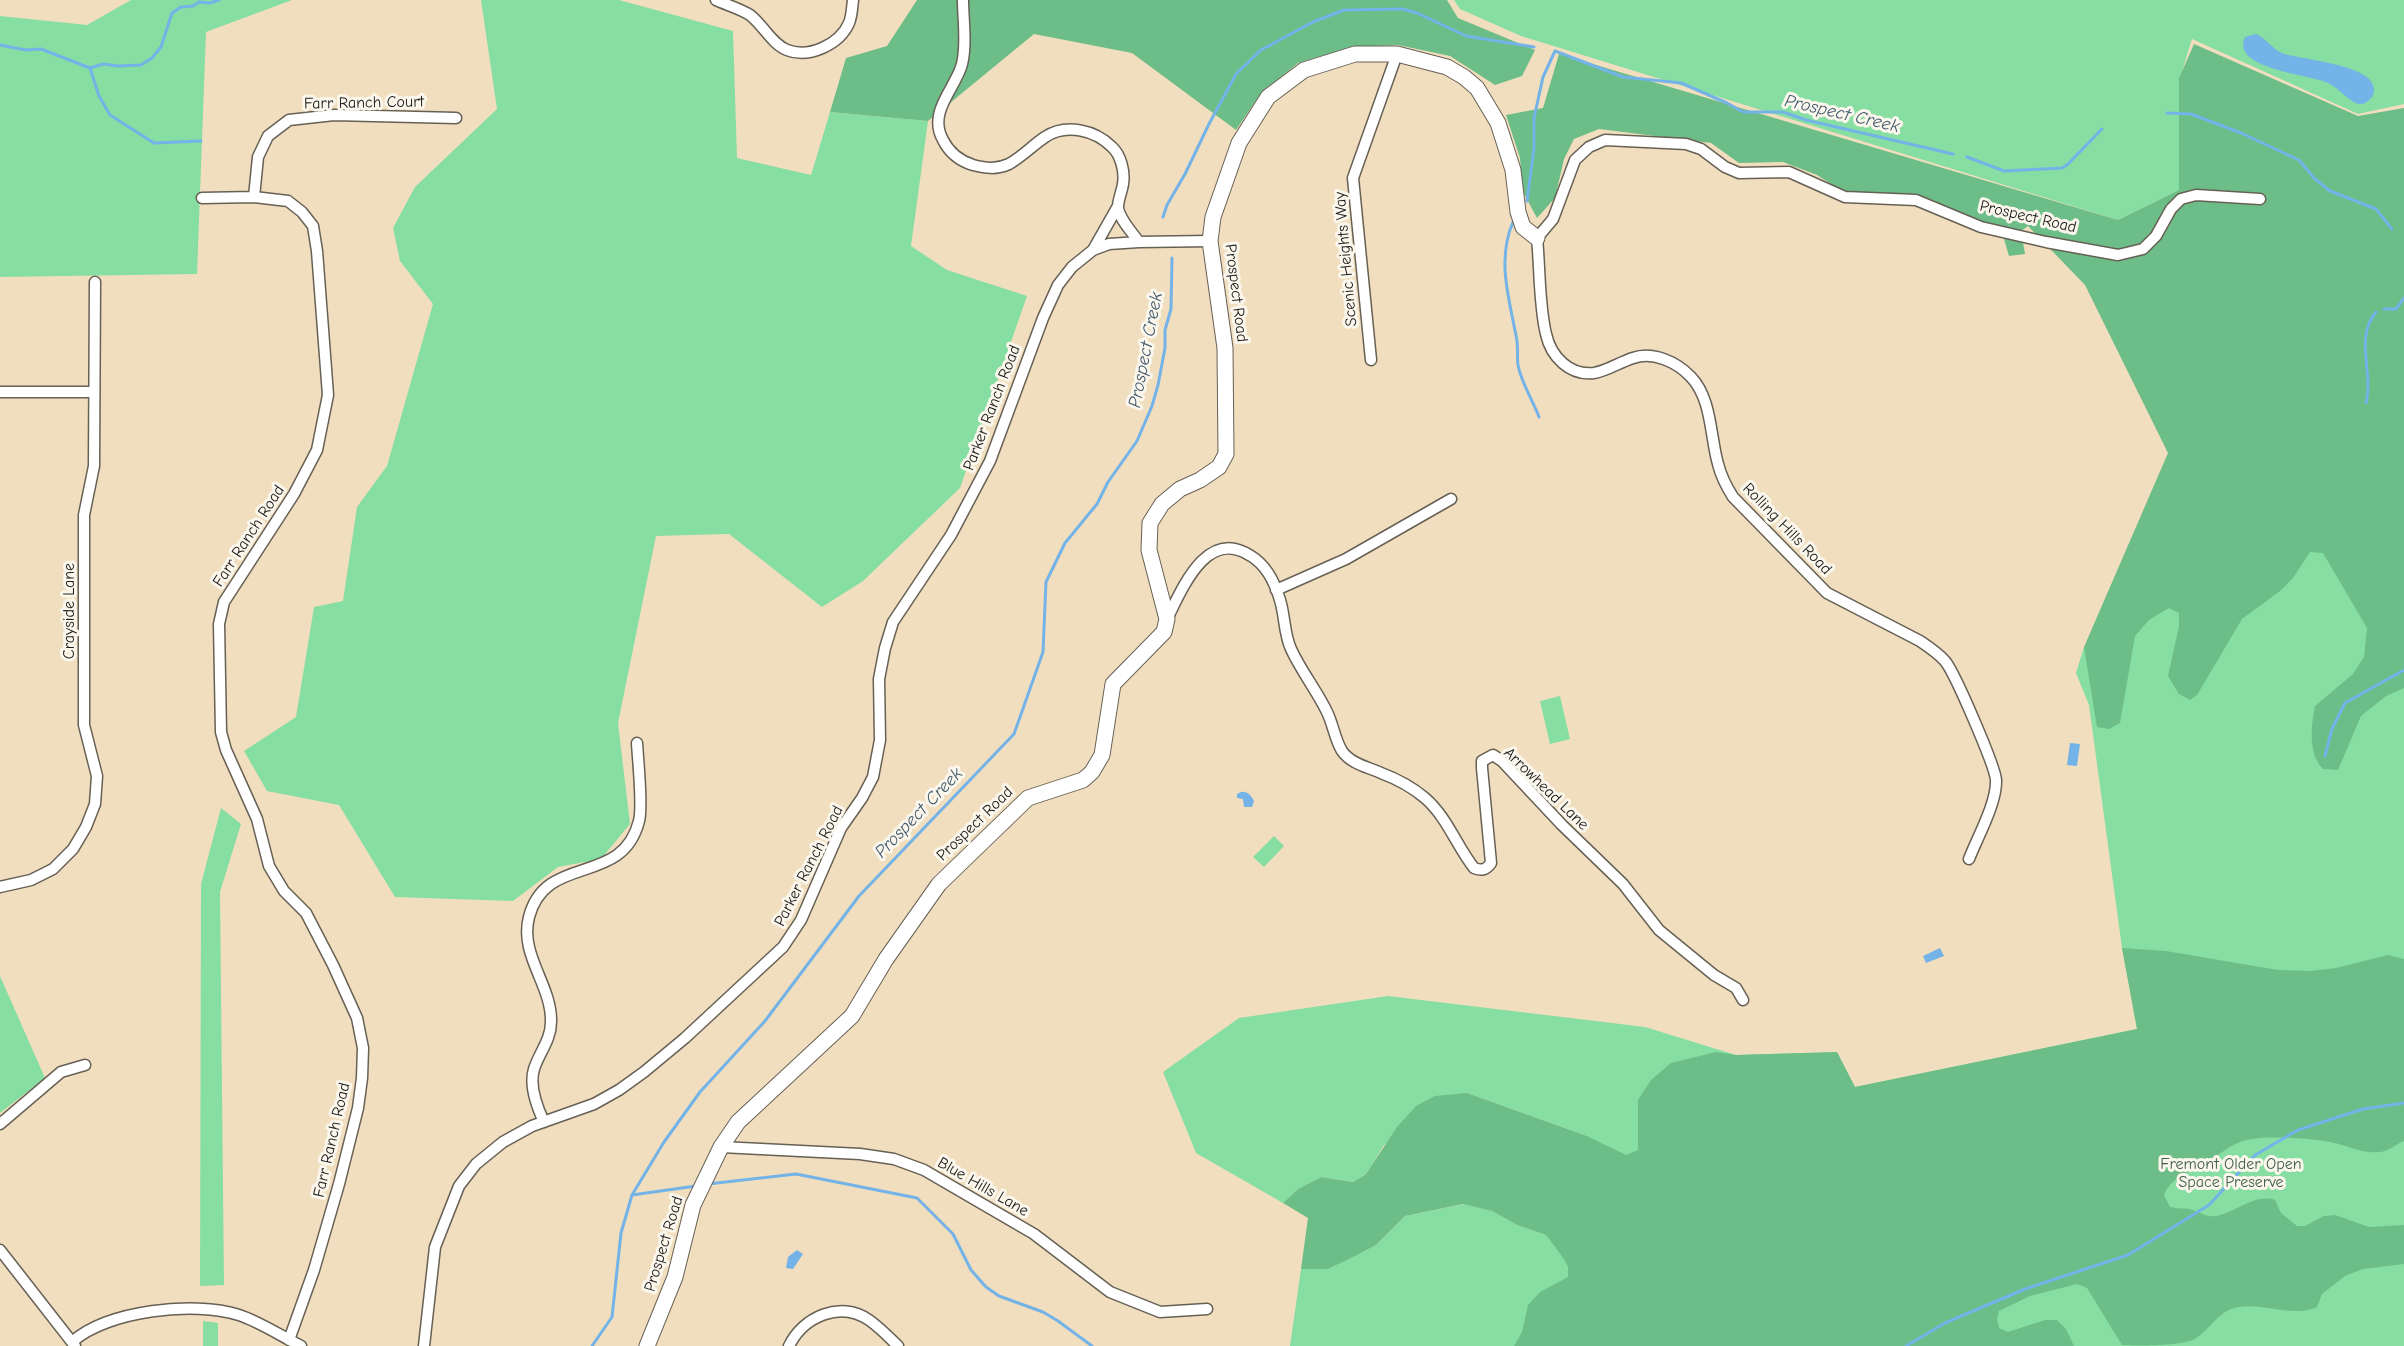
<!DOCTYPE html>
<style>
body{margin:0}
canvas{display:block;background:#f1debe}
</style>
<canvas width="2404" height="1346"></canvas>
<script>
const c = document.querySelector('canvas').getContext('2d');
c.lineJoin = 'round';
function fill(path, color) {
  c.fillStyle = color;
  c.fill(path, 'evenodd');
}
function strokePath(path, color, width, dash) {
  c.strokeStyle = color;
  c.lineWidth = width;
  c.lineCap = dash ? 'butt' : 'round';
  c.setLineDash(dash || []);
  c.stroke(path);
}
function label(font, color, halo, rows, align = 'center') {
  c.font = font + ' "Comic Neue",sans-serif';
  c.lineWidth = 6;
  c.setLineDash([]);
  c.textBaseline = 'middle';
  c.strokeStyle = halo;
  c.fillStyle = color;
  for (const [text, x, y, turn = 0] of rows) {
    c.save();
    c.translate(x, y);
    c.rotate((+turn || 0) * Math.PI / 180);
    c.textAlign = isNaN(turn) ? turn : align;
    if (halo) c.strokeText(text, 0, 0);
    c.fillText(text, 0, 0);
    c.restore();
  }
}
fill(new Path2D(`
 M131 0H292L206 32 197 274 0 277V16L87 25Z
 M481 0H619L733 31 737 158 811 175 830 112 928 121 911 246 947 270 1027 296 960 488 863 581 822 607 729 534 656 536 618 723 630 824 601 859 558 867 513 901 395 897 339 805 267 791 244 751 296 717 314 607 343 601 357 507 387 466 433 304 400 261 393 228 415 187 497 109Z
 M1454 0H2404V104L2358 114 2192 39 2180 78 2283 106 2179 190 2118 220 1521 36 1460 9Z
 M2315 517 2404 588V1346H1290L1301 1269H1328L1376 1245 1405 1216 1464 1204 1492 1211 1517 1225 1546 1235 1561 1254 1587 1136 1467 1093 1384 1145 1367 1173 1353 1182 1321 1177 1298 1189 1283 1203 1196 1153 1163 1072 1239 1018 1388 996 1645 1027 1736 1055 1837 1052 1855 1087 2137 1029 2122 948 2089 705 2076 673 2084 647Z
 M1560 696 1570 739 1550 744 1540 701Z
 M221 808 241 824 220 892 224 1285 200 1286 201 884Z
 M1274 836 1284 846 1264 867 1253 857Z
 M0 976 45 1078 0 1113Z
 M203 1321 218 1323V1346H203Z`), '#87dea2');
fill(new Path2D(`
 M917 0H1447L1458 18 1535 50 1522 76 1495 85 1450 56 1398 45 1352 47 1298 63 1261 93 1236 130 1132 53 1034 34 928 121 830 112 846 58 887 46Z
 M2194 44 2358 116 2404 108V688L2386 696 2361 716 2338 770 2323 769C2308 754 2311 726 2315 706L2353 674 2364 657 2367 628 2323 553 2310 552 2293 578 2280 591 2242 619 2197 695 2190 700 2179 694 2168 676 2179 626V613L2169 608 2149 620 2135 636 2120 723 2109 729 2097 727 2084 647 2168 453 2085 285 2028 226 2021 231 2025 254 2009 256 2002 232 1917 197 1845 193 1817 175 1783 162 1739 163 1711 143 1599 129 1574 139 1564 159 1555 198 1537 218 1523 192 1520 158 1506 115 1543 108 1559 54 2118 220 2179 190V78Z
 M2122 948 2166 951 2278 970 2310 971 2336 968 2388 955 2404 959V1141C2396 1144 2388 1152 2379 1152 2361 1154 2348 1145 2330 1142 2311 1138 2265 1135 2247 1140 2231 1143 2217 1157 2203 1165 2187 1172 2171 1178 2164 1195L2170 1207C2177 1209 2183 1208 2189 1209 2199 1211 2206 1218 2217 1216 2236 1212 2255 1193 2275 1200L2281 1213 2297 1226H2305L2324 1216 2335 1215 2369 1227 2404 1225V1264L2363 1269 2345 1276 2322 1294 2317 1307C2293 1318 2265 1303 2239 1307 2218 1310 2211 1329 2195 1339 2180 1346 2139 1346 2122 1345L2087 1288 2077 1284 2030 1296 1999 1311 1997 1319 1999 1328 2008 1332 2045 1320H2057L2066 1329 2074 1346H1514L1522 1332 1528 1305 1540 1292 1568 1277V1267L1564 1259 1546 1235 1517 1225 1492 1211 1463 1204 1405 1216 1376 1245 1351 1258 1328 1269H1301L1308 1218 1283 1203 1298 1189 1321 1177 1353 1182 1366 1174 1397 1127 1416 1106 1435 1096 1467 1093 1587 1136 1626 1155 1638 1150V1100L1651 1080 1671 1063 1716 1052 1736 1055 1837 1052 1855 1087 2137 1029Z`), '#6dbd88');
fill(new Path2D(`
 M2256 34C2266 38 2272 49 2282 53 2300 60 2375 64 2374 90 2374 97 2369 101 2363 104H2358C2347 100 2339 88 2328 83 2309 74 2230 69 2245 37Z
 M2070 743 2080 744 2077 766 2067 765Z
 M1241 792C1247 791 1251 795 1254 801L1252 807H1244L1243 799 1237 798V794Z
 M1940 948 1944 956 1926 963 1923 956Z
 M797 1250 803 1254 793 1269 786 1268 788 1257Z`), '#74b3e7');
strokePath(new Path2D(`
 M0 45 26 50 41 49 90 68 103 64 118 66 141 65 152 58 161 47 172 13 181 7 193 6 199 2 210 3 219 0
 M90 68 99 96 110 115 154 143 201 141
 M2167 113 2191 114 2241 133 2299 160 2315 179 2330 191 2376 209 2392 229
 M1967 157 2004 171 2062 168 2067 165 2102 129
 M1527 201 1534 148V118L1543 77 1555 51 1623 77 1681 83 1727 103 1743 112H1783L1806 120 1953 154
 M1163 217 1167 205 1185 174 1209 124 1236 74 1261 50 1313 22 1344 10 1403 9 1417 13 1466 36 1534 47
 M1513 222C1496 261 1510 301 1517 341 1518 349 1517 357 1518 365 1521 382 1533 401 1539 417
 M2384 309H2396L2404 298
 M2366 403C2374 373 2354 338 2376 312
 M2325 756 2332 729 2345 703 2404 670
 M708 1184 796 1174 917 1198 953 1234 971 1270 986 1287 999 1296 1043 1312 1058 1321 1092 1346
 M632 1195 696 1186
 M592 1346 612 1317 621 1233 632 1195 664 1142 700 1092 765 1021 859 896 1014 734 1043 652 1046 582 1065 543 1097 504 1108 482 1137 441 1152 406 1158 385 1165 348V330L1171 309 1172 258
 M1906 1346 1945 1323 2025 1289 2128 1255 2209 1205 2255 1155 2298 1130 2363 1109 2404 1103`), '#74b3e7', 3);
const street = new Path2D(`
 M716 0C727 5 741 9 750 15 763 25 772 44 787 50 809 59 840 44 849 23 852 16 852 7 853 0
 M963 0C963 21 967 43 962 64 956 88 927 112 943 140 949 152 960 161 973 165 985 168 996 170 1009 164 1022 157 1033 145 1045 137 1066 123 1095 130 1112 147 1121 155 1125 172 1123 184 1122 191 1118 200 1118 207 1119 219 1132 232 1139 242
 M254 197 258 157 268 136 289 120 334 115 456 118
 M202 198 254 197 288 201 302 212 313 226 317 251 328 395 317 450 294 494 224 602 219 624 221 732 226 750 257 819 269 866 284 891 306 913 333 965 357 1018 363 1048 362 1078 358 1108 339 1184 314 1270 289 1340
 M1093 250 1118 206
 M1371 360 1353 178 1397 54
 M0 392H94
 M1276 590 1346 559 1451 499
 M1167 619C1183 587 1207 527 1251 556 1266 565 1275 583 1280 600 1285 616 1284 634 1291 649 1301 671 1317 691 1327 712 1333 724 1335 740 1342 751 1351 764 1368 767 1381 773 1397 779 1412 787 1425 798 1447 817 1456 845 1474 868 1482 871 1486 870 1491 863L1482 768V761L1493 755 1502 761 1562 825 1623 884 1659 930 1714 975 1736 988 1743 1000
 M1969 859C1977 838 1997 803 1996 780 1995 766 1955 673 1945 661 1938 653 1929 647 1920 641L1827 593 1733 497C1726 486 1721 476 1718 464 1710 436 1712 399 1691 377 1677 362 1653 351 1633 358 1620 362 1607 371 1594 373 1570 376 1551 357 1546 334 1539 306 1540 268 1537 238L1553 219 1575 160 1589 147 1605 140 1686 144 1701 149 1725 167 1739 173 1789 172 1845 197 1916 200 1981 227 2046 242 2118 255 2143 249 2156 236 2171 209 2181 199 2196 195 2260 199
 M0 887 31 880 53 869 73 849 86 827 95 804 97 776 84 725V515L94 466 95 282
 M544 1122C537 1107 529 1085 534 1069 539 1053 551 1040 551 1022 552 985 519 955 529 917 546 852 622 888 639 821 643 806 638 761 637 743
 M0 1124 61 1072 85 1065
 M721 1147 860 1154 894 1159 924 1170 1034 1234 1110 1292 1160 1312 1207 1309
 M0 1250 75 1346
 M72 1342C108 1310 194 1301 239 1315 260 1322 281 1336 301 1346
 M424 1346 435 1247 459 1186 476 1164 503 1142 532 1126 594 1104 619 1090 644 1072 685 1038 783 947 801 920 841 828 862 798 873 777 880 740 879 679 885 648 893 622 951 535 990 461 1043 318 1058 285 1072 267 1093 250 1109 244 1139 242 1210 241
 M789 1346C803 1317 840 1300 869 1320 879 1327 889 1337 898 1346`);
const secondary = new Path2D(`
 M647 1346 675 1277 693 1205 721 1147 738 1122 852 1016 886 959 939 884 1028 798 1083 780 1092 772 1102 755 1113 684 1164 632 1167 619 1149 550 1150 523 1162 504 1180 489 1200 480 1219 467 1226 454 1225 348 1210 241 1213 217 1239 143 1268 97 1304 70 1355 54H1397L1447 67 1464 77 1477 88 1498 123 1513 170 1518 212 1523 227 1537 238`);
strokePath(street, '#676055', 13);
strokePath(secondary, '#676055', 17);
strokePath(street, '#fff', 10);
strokePath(secondary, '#fff', 15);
label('16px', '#1c1c1c', '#fbf7ec', [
 ["Farr Ranch Court",364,103,-1],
 ["Prospect Road",2028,217,13],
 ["Scenic Heights Way",1346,259,-95],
 ["Prospect Road",1236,293,83],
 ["Parker Ranch Road",992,408,-69],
 ["Rolling Hills Road",1787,529,46],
 ["Farr Ranch Road",249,536,-57],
 ["Crayside Lane",69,611,-90],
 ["Arrowhead Lane",1546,789,44],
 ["Prospect Road",975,824,-44],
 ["Parker Ranch Road",809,866,-63],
 ["Farr Ranch Road",332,1140,-77],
 ["Blue Hills Lane",983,1187,30],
 ["Prospect Road",664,1244,-73]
]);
label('16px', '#41604b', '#fbf7ec', [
 ["Fremont Older Open",2231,1164],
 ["Space Preserve",2231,1182]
]);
label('italic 18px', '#3f586d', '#fbf7ec', [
 ["Prospect Creek",1842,114,13],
 ["Prospect Creek",1146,350,-79],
 ["Prospect Creek",919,813,-46]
]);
</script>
